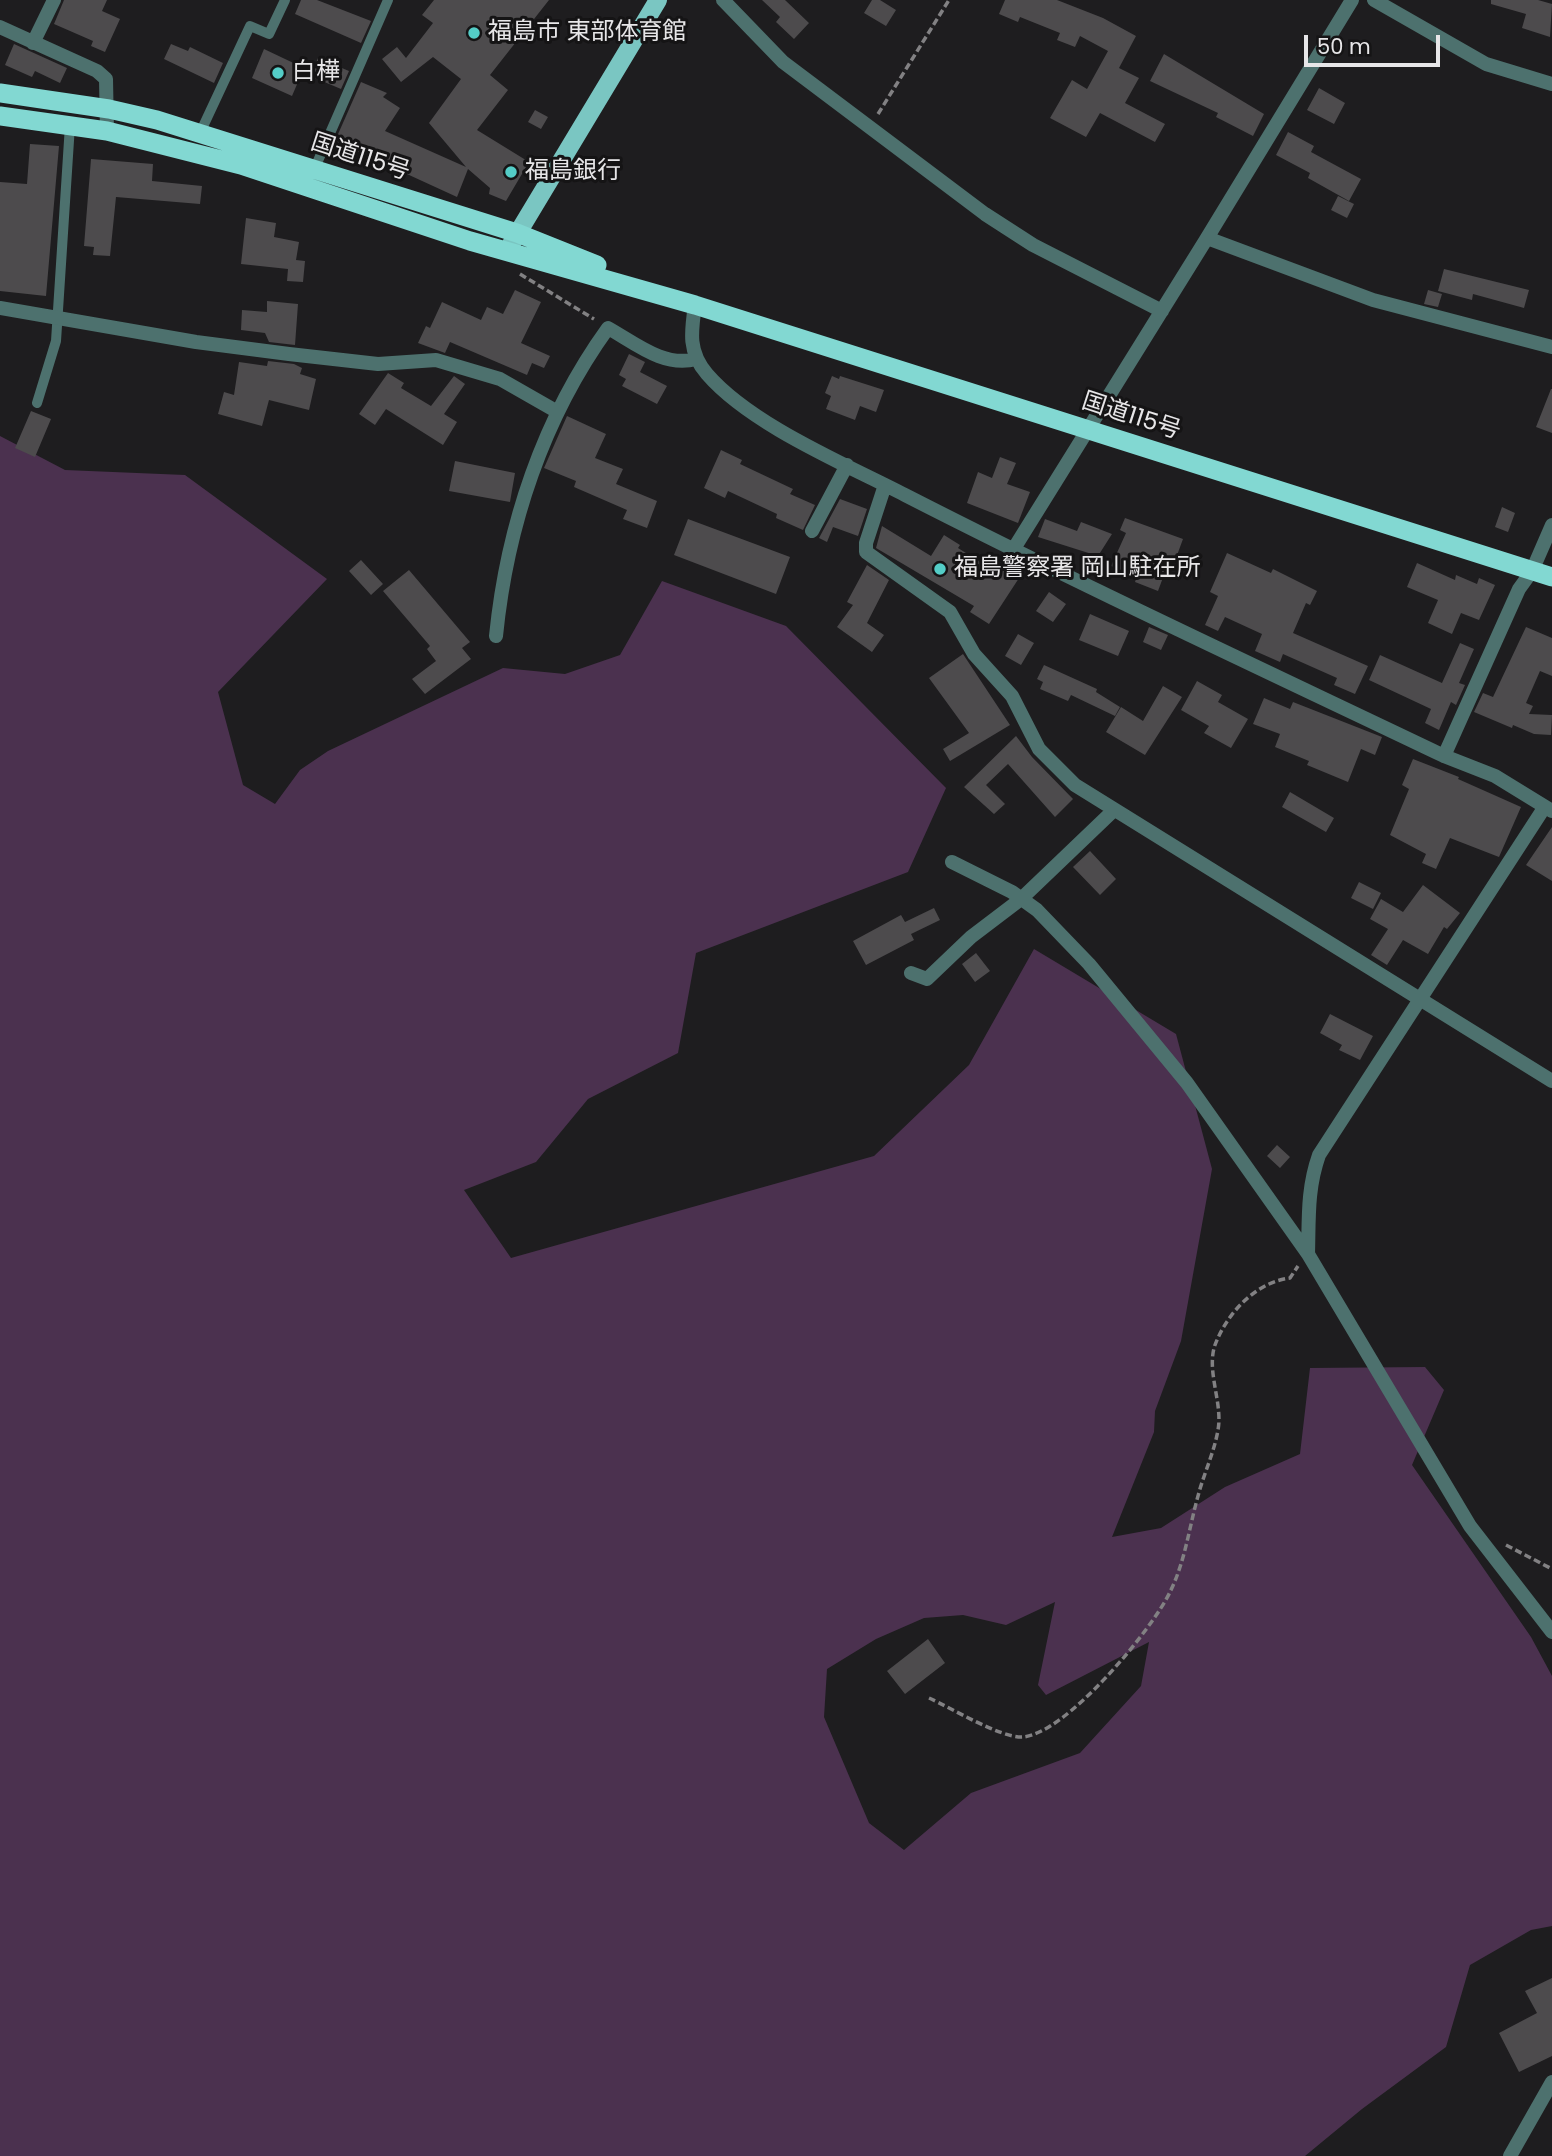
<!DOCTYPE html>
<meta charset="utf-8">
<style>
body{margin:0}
#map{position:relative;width:1552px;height:2156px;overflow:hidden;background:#1e1d1f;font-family:Poppins,sans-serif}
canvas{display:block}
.scale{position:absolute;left:1304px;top:35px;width:136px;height:32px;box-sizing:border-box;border:4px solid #e7e6e8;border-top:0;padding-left:9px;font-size:21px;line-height:24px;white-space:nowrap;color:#e7e6e8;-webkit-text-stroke:5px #151415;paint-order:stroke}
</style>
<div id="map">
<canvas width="1552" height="2156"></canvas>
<div class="scale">50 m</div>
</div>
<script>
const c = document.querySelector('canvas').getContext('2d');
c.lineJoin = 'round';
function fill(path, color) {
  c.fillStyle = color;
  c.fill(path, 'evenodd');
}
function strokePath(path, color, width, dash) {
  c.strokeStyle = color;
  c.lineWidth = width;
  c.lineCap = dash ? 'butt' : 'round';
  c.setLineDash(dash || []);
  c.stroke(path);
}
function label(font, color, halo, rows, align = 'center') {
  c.font = font + ' Poppins,"Noto Sans JP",sans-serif';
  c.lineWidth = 6;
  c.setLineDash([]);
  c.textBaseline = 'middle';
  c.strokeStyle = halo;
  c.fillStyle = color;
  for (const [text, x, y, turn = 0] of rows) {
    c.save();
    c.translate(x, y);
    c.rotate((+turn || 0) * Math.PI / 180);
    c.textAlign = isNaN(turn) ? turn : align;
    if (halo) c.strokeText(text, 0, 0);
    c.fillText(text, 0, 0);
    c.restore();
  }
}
fill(new Path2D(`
 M0 436 65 470 185 475 327 579 218 692 243 785 275 804 300 770 328 751 503 668 565 674 620 655 662 581 786 626 946 788 908 872 696 953 678 1053 588 1099 536 1162 464 1190 511 1258 874 1156 969 1065 1034 949 1176 1034 1212 1169 1181 1341 1155 1411 1154 1432 1112 1537 1161 1528 1225 1487 1300 1454 1310 1368 1425 1367 1444 1390 1412 1465 1531 1637 1552 1676V1926L1531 1930 1470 1965 1446 2047 1362 2109 1305 2156H0ZM1055 1602 1038 1685 1046 1695 1149 1642 1141 1686 1080 1753 971 1793 904 1850 869 1823 824 1717 827 1669 876 1639 924 1618 963 1615 1006 1625Z`), '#4b314f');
fill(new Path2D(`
 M64 0H107L102 11 120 19 105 52 91 46 93 41 54 24Z
 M301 0H317L371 21 361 43 295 14Z
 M434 0H549L490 75 508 90 477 130 529 162 506 201 489 194 490 188 468 169 457 197 335 141 361 82 387 93 383 97 400 108 385 131 466 167 429 123 461 79 433 57 401 82 382 59 397 47 406 58 433 23 422 15Z
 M762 0H785L809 23 794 39 776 22 780 17Z
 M872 0H880L896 10 886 26 864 13Z
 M1005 0H1057L1103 18 1136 36 1119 68 1139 78 1125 103 1165 124 1155 142 1100 113 1086 137 1050 118 1072 80 1087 89 1108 51 1080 36 1075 47 1057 40 1060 33 1020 17 1018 22 999 14Z
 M1491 0H1538L1552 4 1550 37 1522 28 1526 14 1491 4Z
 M14 44 67 68 60 83 35 71 32 77 5 65Z
 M171 44 188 51 190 47 223 63 214 83 164 59Z
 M264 49 304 68 292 96 252 78Z
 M1164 54 1264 114 1253 136 1216 117 1218 113 1150 81Z
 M318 58 349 71 341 89 310 76Z
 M1319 88 1345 103 1334 124 1307 110Z
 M535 110 548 117 541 129 528 122Z
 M1288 132 1314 146 1311 152 1361 179 1349 201 1308 178 1310 173 1276 155Z
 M30 144 59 146 46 296 0 291V182L27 184Z
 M91 159 153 164 152 181 202 186 200 204 116 197 110 256 93 255 94 247 84 246Z
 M1338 196 1354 204 1347 218 1331 210Z
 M246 218 276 223 274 237 299 242 296 260 305 261 303 282 287 281 288 269 241 264Z
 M1444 269 1529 290 1524 308 1473 294 1472 300 1438 291Z
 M515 290 541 302 521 343 550 356 544 368 532 363 527 375 450 342 445 353 418 343 426 326 430 328 442 302 481 320 487 307 503 314Z
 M1428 290 1442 294 1438 307 1424 304Z
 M267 301 298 304 295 345 269 342 265 333 241 330 242 310 267 312Z
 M629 354 645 362 640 372 667 386 657 404 622 386 626 379 619 375Z
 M268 361 294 364 302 368 300 374 316 379 309 410 269 400 262 426 218 414 224 392 234 395 239 362 267 366Z
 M388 373 404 383 401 388 431 406 454 376 465 384 444 414 457 422 443 445 386 409 375 425 359 414Z
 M832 376 839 379 840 376 884 390 876 412 860 406 855 420 826 409 831 396 825 393Z
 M1551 389H1552V433L1536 427Z
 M31 411 51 419 35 457 15 448Z
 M567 416 606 434 595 458 623 469 616 484 657 501 647 528 623 519 627 510 574 487 576 481 544 468Z
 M721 450 742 460 740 464 793 489 790 494 815 505 803 530 776 518 777 514 728 491 725 498 704 488Z
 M1000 457 1016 463 1007 484 1030 492 1018 523 967 503 978 472 992 478Z
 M455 461 515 473 510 502 449 491Z
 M840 499 867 509 858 536 833 527 827 542 819 538Z
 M1502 507 1515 513 1508 532 1495 527Z
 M1125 518 1183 539 1176 558 1171 556 1158 591 1135 582 1137 576 1111 566 1126 533 1120 530Z
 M688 519 790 557 776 594 674 555Z
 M1045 519 1077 531 1081 522 1112 534 1098 556 1038 537Z
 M882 526 931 556 944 535 960 545 958 548 996 572 1002 563 1021 575 989 624 970 612 974 606 876 548Z
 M1227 553 1271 573 1273 569 1317 591 1310 605 1306 603 1293 633 1368 666 1355 694 1334 685 1337 678 1283 654 1280 662 1255 651 1262 634 1225 617 1218 631 1205 625 1218 596 1210 592Z
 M361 560 383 584 371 595 349 571Z
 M1417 563 1455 580 1456 575 1477 584 1479 578 1495 585 1479 620 1461 613 1452 634 1428 623 1438 600 1407 587Z
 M867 565 889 580 867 623 884 635 872 652 837 627 853 605 847 602Z
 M409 570 470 642 462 648 471 659 425 694 412 679 436 661 427 649 430 646 383 591Z
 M1049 592 1066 604 1053 622 1036 611Z
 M1090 614 1129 631 1118 656 1079 640Z
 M1149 627 1168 635 1161 650 1143 642Z
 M1526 627 1552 638V676L1540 671 1526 703 1533 706 1529 714 1552 715 1551 735 1534 734 1513 725 1512 728 1474 712 1483 693 1493 697Z
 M1018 634 1034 643 1021 665 1005 656Z
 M1460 643 1474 649 1459 683 1465 685 1456 705 1451 702 1439 730 1425 723 1431 709 1369 680 1380 655 1442 683Z
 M963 654 1010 725 950 761 943 749 969 733 929 678Z
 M1044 665 1097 689 1096 692 1120 707 1115 716 1071 695 1068 701 1040 689 1043 682 1037 679Z
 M1197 681 1222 695 1218 702 1248 719 1231 748 1204 733 1209 726 1181 710Z
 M1163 686 1182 697 1145 755 1106 732 1121 707 1143 721Z
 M1264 698 1290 709 1293 702 1382 737 1375 755 1361 749 1348 782 1307 765 1309 761 1275 747 1280 734 1253 724Z
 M1016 736 1032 757 1073 799 1055 817 1008 764 986 785 1005 804 994 814 964 787Z
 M1413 759 1459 777 1458 779 1521 807 1499 857 1450 838 1436 869 1422 863 1426 854 1390 835 1409 789 1402 785Z
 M1290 792 1334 818 1326 832 1282 807Z
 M1552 827V881L1526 865Z
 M1090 851 1116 879 1100 895 1073 867Z
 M1359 882 1381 893 1373 909 1351 898Z
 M1423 885 1460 913 1447 929 1444 927 1428 954 1403 940 1387 965 1371 955 1388 929 1370 919 1381 899 1403 912Z
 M934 908 940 920 911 934 914 940 866 965 853 941 901 915 905 922Z
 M976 953 990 971 975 982 962 964Z
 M1330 1014 1373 1036 1360 1060 1339 1050 1342 1045 1320 1033Z
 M1277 1145 1290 1157 1280 1168 1267 1156Z
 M928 1639 945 1663 905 1694 887 1671Z
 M1552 1978V2056L1519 2072 1499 2033 1537 2013 1525 1991Z`), '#4d4b4d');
strokePath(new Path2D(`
 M878 114 949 0
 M520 274 594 319
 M1506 1545 1552 1569
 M929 1698C951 1708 1001 1738 1022 1737 1065 1735 1152 1630 1170 1592 1185 1562 1189 1528 1198 1496 1204 1473 1214 1453 1218 1430 1223 1403 1206 1371 1215 1345 1227 1313 1256 1282 1290 1278L1298 1266`), '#828183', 3.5, [7, 3.5]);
strokePath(new Path2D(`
 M200 133 250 26 269 34 285 0
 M314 170 388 0
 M37 403 56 341 70 125`), '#4d716e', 10);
strokePath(new Path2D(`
 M723 0 783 62 985 214 1033 245 1162 311
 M1374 0 1486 64 1552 84
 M0 27 97 71 106 79 107 131
 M33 43 54 0
 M1207 238 1352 0
 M695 305C691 332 688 352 707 374 751 425 845 464 905 495 1083 586 1264 670 1444 756L1495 776 1552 811
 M0 308 196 342 289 354 378 364 436 360 500 379 556 411
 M885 485 866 543V552L950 612 974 654 1012 696 1039 749 1075 785 1552 1081
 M812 531 847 465
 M1013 550 1207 238 1373 300 1552 347
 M496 636C507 526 543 418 608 328 635 343 664 368 696 359
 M1444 756 1519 589 1532 571 1552 525
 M1544 808 1319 1155C1307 1189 1309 1219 1308 1254L1470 1526 1552 1632
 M952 862 1012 892 1037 910 1089 964 1187 1083 1308 1254
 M911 973 927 979 971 937 1021 899 1114 810
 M1510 2156 1552 2082`), '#4d716e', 14);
strokePath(new Path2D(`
 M507 251 658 0`), '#7ac6c2', 18);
strokePath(new Path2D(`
 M0 93 109 109 157 120 517 233 597 265
 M0 116 107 131 241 165 470 241 695 305 1552 577`), '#82d8d2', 19);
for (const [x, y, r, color] of [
 [474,33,7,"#54cdc7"],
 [278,73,7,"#54cdc7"],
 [511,172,7,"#54cdc7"],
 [940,569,7,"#54cdc7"]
]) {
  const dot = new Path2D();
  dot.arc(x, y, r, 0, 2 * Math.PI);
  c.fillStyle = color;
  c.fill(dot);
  strokePath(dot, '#151415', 2.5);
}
label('24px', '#e7e6e8', '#151415', [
 ["福島市 東部体育館",488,33],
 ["白樺",292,73],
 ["福島銀行",525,172],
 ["福島警察署 岡山駐在所",954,569]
], 'left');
label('24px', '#e7e6e8', '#151415', [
 ["国道115号",360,158,18],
 ["国道115号",1131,417,18]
]);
</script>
